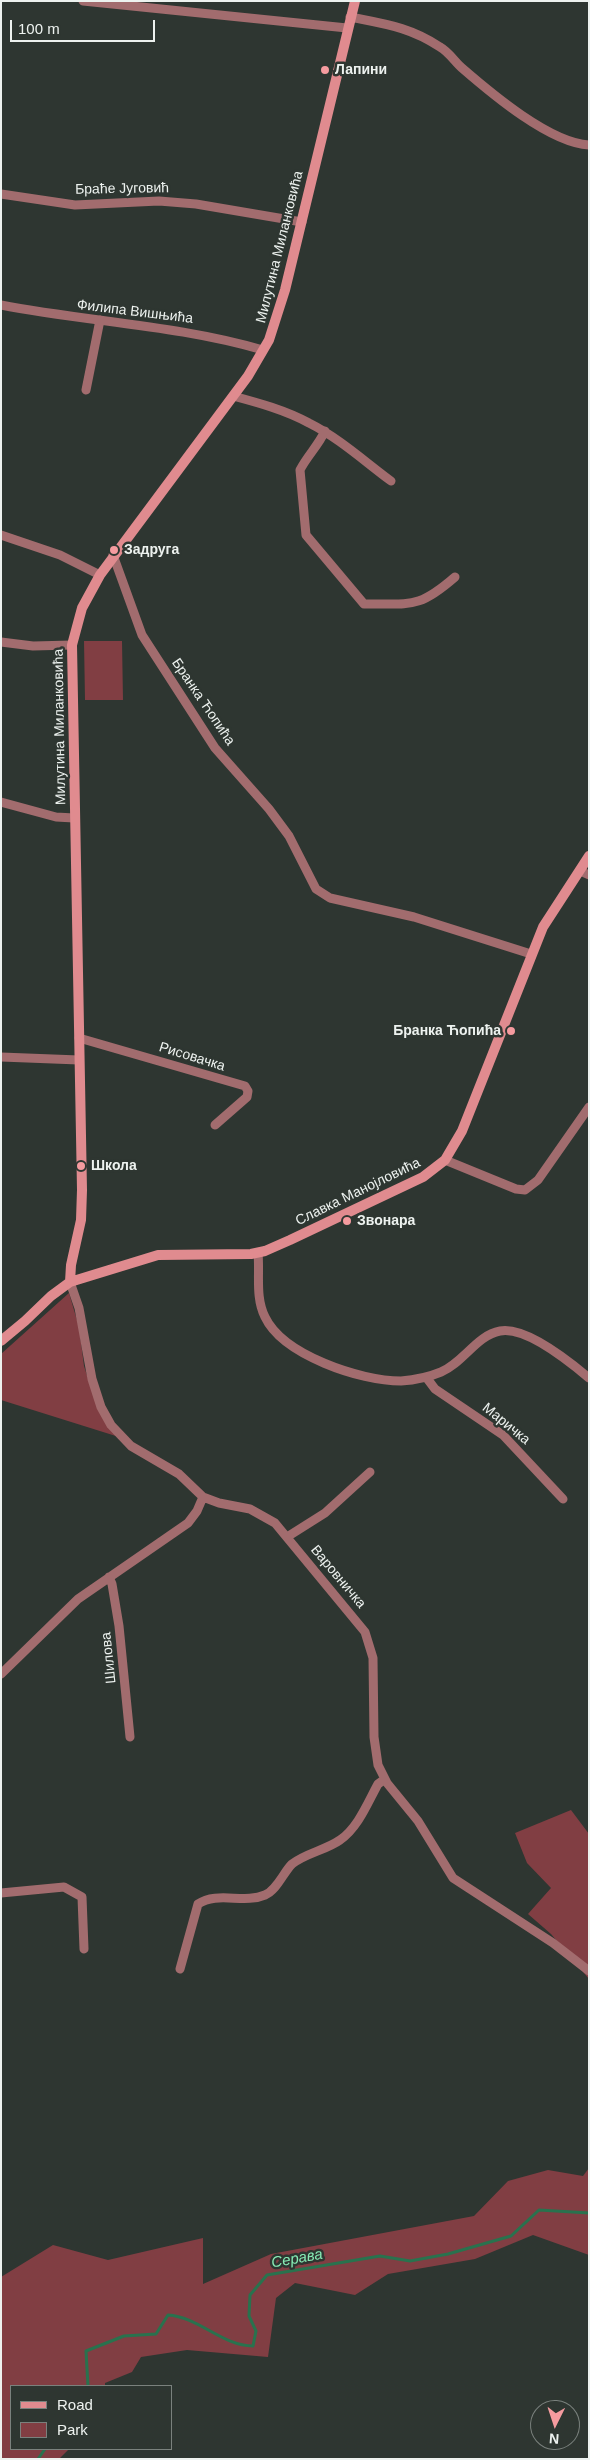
<!DOCTYPE html>
<meta charset="utf-8">
<style>
body{margin:0}
#map{position:relative;width:590px;height:2460px;overflow:hidden;background:#2e3631;font-family:Helvetica,sans-serif}
canvas{display:block}
.frame{position:absolute;inset:0;border:2px solid #edf2ef;pointer-events:none}
.legend{position:absolute;left:10px;top:2385px;width:162px;height:65px;box-sizing:border-box;background:#2e3631;border:1px solid #7a817d;margin:0;padding:6px 9px;list-style:none;font-size:15px;color:#edf2ef}
.legend li{display:flex;align-items:center;gap:10px;height:25px}
.legend b{width:25px;border:1px solid #7a817d}
.north{position:absolute;left:530px;top:2400px;width:50px;height:50px;box-sizing:border-box;background:#2e3631;border:1px solid #7a817d;border-radius:50%;rotate:184deg;font-size:14px;font-weight:700;line-height:20px;text-align:center;color:#edf2ef}
.north::after{content:'';display:block;margin:auto;width:18px;height:22px;background:#f59b9f;clip-path:polygon(50% 0,100% 100%,50% 72%,0 100%)}
.scale{position:absolute;left:10px;top:20px;width:145px;height:22px;box-sizing:border-box;border:2px solid #edf2ef;border-top:0;padding-left:6px;font-size:15px;line-height:18px;white-space:nowrap;color:#edf2ef;-webkit-text-stroke:4px #2e3631;paint-order:stroke}
</style>
<div id="map">
<canvas width="590" height="2460"></canvas>
<div class="frame"></div>
<ul class="legend">
<li><b style="height:6px;background:#e08b8f"></b>Road</li>
<li><b style="height:14px;background:#813e43"></b>Park</li>
</ul>
<div class="north">N</div>
<div class="scale">100 m</div>
</div>
<script>
const c = document.querySelector('canvas').getContext('2d');
c.lineJoin = 'round';
function fill(path, color) {
  c.fillStyle = color;
  c.fill(path, 'evenodd');
}
function strokePath(path, color, width, dash) {
  c.strokeStyle = color;
  c.lineWidth = width;
  c.lineCap = dash ? 'butt' : 'round';
  c.setLineDash(dash || []);
  c.stroke(path);
}
function label(font, color, halo, rows, align = 'center') {
  c.font = font + ' Helvetica,sans-serif';
  c.lineWidth = 5;
  c.setLineDash([]);
  c.textBaseline = 'middle';
  c.strokeStyle = halo;
  c.fillStyle = color;
  for (const [text, x, y, turn = 0] of rows) {
    c.save();
    c.translate(x, y);
    c.rotate((+turn || 0) * Math.PI / 180);
    c.textAlign = isNaN(turn) ? turn : align;
    if (halo) c.strokeText(text, 0, 0);
    c.fillText(text, 0, 0);
    c.restore();
  }
}
fill(new Path2D(`
 M84 641H122L123 700H85Z
 M69 1293 79 1327 84 1366 95 1400 119 1437 1 1400V1354Z
 M571 1810 589 1834V1979L551 1934 528 1914 551 1888 527 1863 515 1833Z
 M589 2168V2255L533 2235 475 2259 388 2274 355 2295 295 2283 276 2298 268 2357 187 2350 141 2357 132 2372 105 2383V2386H11V2449H69L59 2459H1V2277L53 2245 108 2260 203 2238V2284L271 2254 474 2216 508 2181 548 2170 583 2176Z`), '#813e43');
strokePath(new Path2D(`
 M88 2386 86 2351 124 2336 156 2334 168 2315C199 2317 222 2346 253 2346L256 2331 249 2316 250 2295 267 2275 380 2256 410 2261 448 2254 511 2236 539 2210 589 2213
 M38 2459 45 2449`), '#29724e', 3);
strokePath(new Path2D(`
 M83 1 347 28
 M350 17C385 24 410 27 440 47 449 52 455 62 462 68 492 94 550 143 589 145
 M1 194 75 205 159 201 196 204 302 222
 M1 305C89 322 177 325 263 350
 M86 390 100 320
 M233 396C259 403 285 410 309 423 339 438 364 461 391 481
 M325 431C318 446 307 456 300 470L306 535 364 604C411 603 417 610 455 577
 M1 535 60 555 100 575
 M113 555 142 635 215 748 269 809 289 836 316 889 330 898 414 917 531 954
 M1 642 33 646 72 645
 M1 802 56 817 74 818
 M580 871 589 875
 M79 1038 245 1086 248 1091 247 1097 215 1125
 M1 1057 79 1060
 M445 1160 516 1189 525 1190 538 1180 589 1107
 M258 1253C260 1274 255 1297 265 1317 283 1355 360 1381 401 1381 415 1380 429 1377 441 1372 463 1363 477 1335 500 1331 526 1326 570 1362 589 1378
 M70 1282 79 1308 92 1379 101 1407 111 1425 131 1446 179 1474 203 1497 219 1503 250 1509 275 1523 365 1632 373 1658 374 1737 378 1765 387 1783 418 1821 453 1878 553 1943 589 1971
 M426 1377 435 1389 503 1435 563 1499
 M287 1537 325 1513 370 1472
 M109 1577 112 1584 119 1626 130 1737
 M1 1674 78 1599 188 1523 197 1511 203 1497
 M1 1893 64 1887 82 1897 84 1949
 M180 1969 198 1904C217 1891 244 1904 265 1895 277 1890 283 1873 292 1864 306 1853 326 1850 340 1840 358 1828 368 1802 378 1784L385 1779`), '#a26c6e', 9);
strokePath(new Path2D(`
 M70 1282 71 1265 81 1220 82 1190 72 645 82 608 100 575 248 376 269 340 285 290 355 1
 M1 1341 25 1321 51 1296 70 1282 158 1255 251 1254 265 1251 290 1240 423 1177 445 1160 462 1131 543 927 589 856`), '#e08b8f', 10);
for (const [x, y, r, color] of [
 [325,70,5,"#f59b9f"],
 [114,550,5,"#f59b9f"],
 [511,1031,5,"#f59b9f"],
 [81,1166,5,"#f59b9f"],
 [347,1221,5,"#f59b9f"]
]) {
  const dot = new Path2D();
  dot.arc(x, y, r, 0, 2 * Math.PI);
  c.fillStyle = color;
  c.fill(dot);
  strokePath(dot, '#2e3631', 2);
}
label('bold 14px', '#edf2ef', '#2e3631', [
 ["Лапини",335,70],
 ["Задруга",124,550],
 ["Бранка Ћопића",501,1031,"right"],
 ["Школа",91,1166],
 ["Звонара",357,1221]
], 'left');
label('14px', '#edf2ef', '#2e3631', [
 ["Браће Југовић",122,189,-1],
 ["Милутина Миланковића",280,247,-76],
 ["Филипа Вишњића",135,312,7],
 ["Бранка Ћопића",203,702,56],
 ["Милутина Миланковића",60,727,-91],
 ["Рисовачка",192,1057,17],
 ["Славка Манојловића",358,1192,-26],
 ["Маричка",506,1424,39],
 ["Варовничка",338,1577,50],
 ["Шилова",109,1658,-96]
]);
label('italic 15px', '#87ecb5', '#2e3631', [
 ["Серава",297,2259,-10]
]);
</script>
